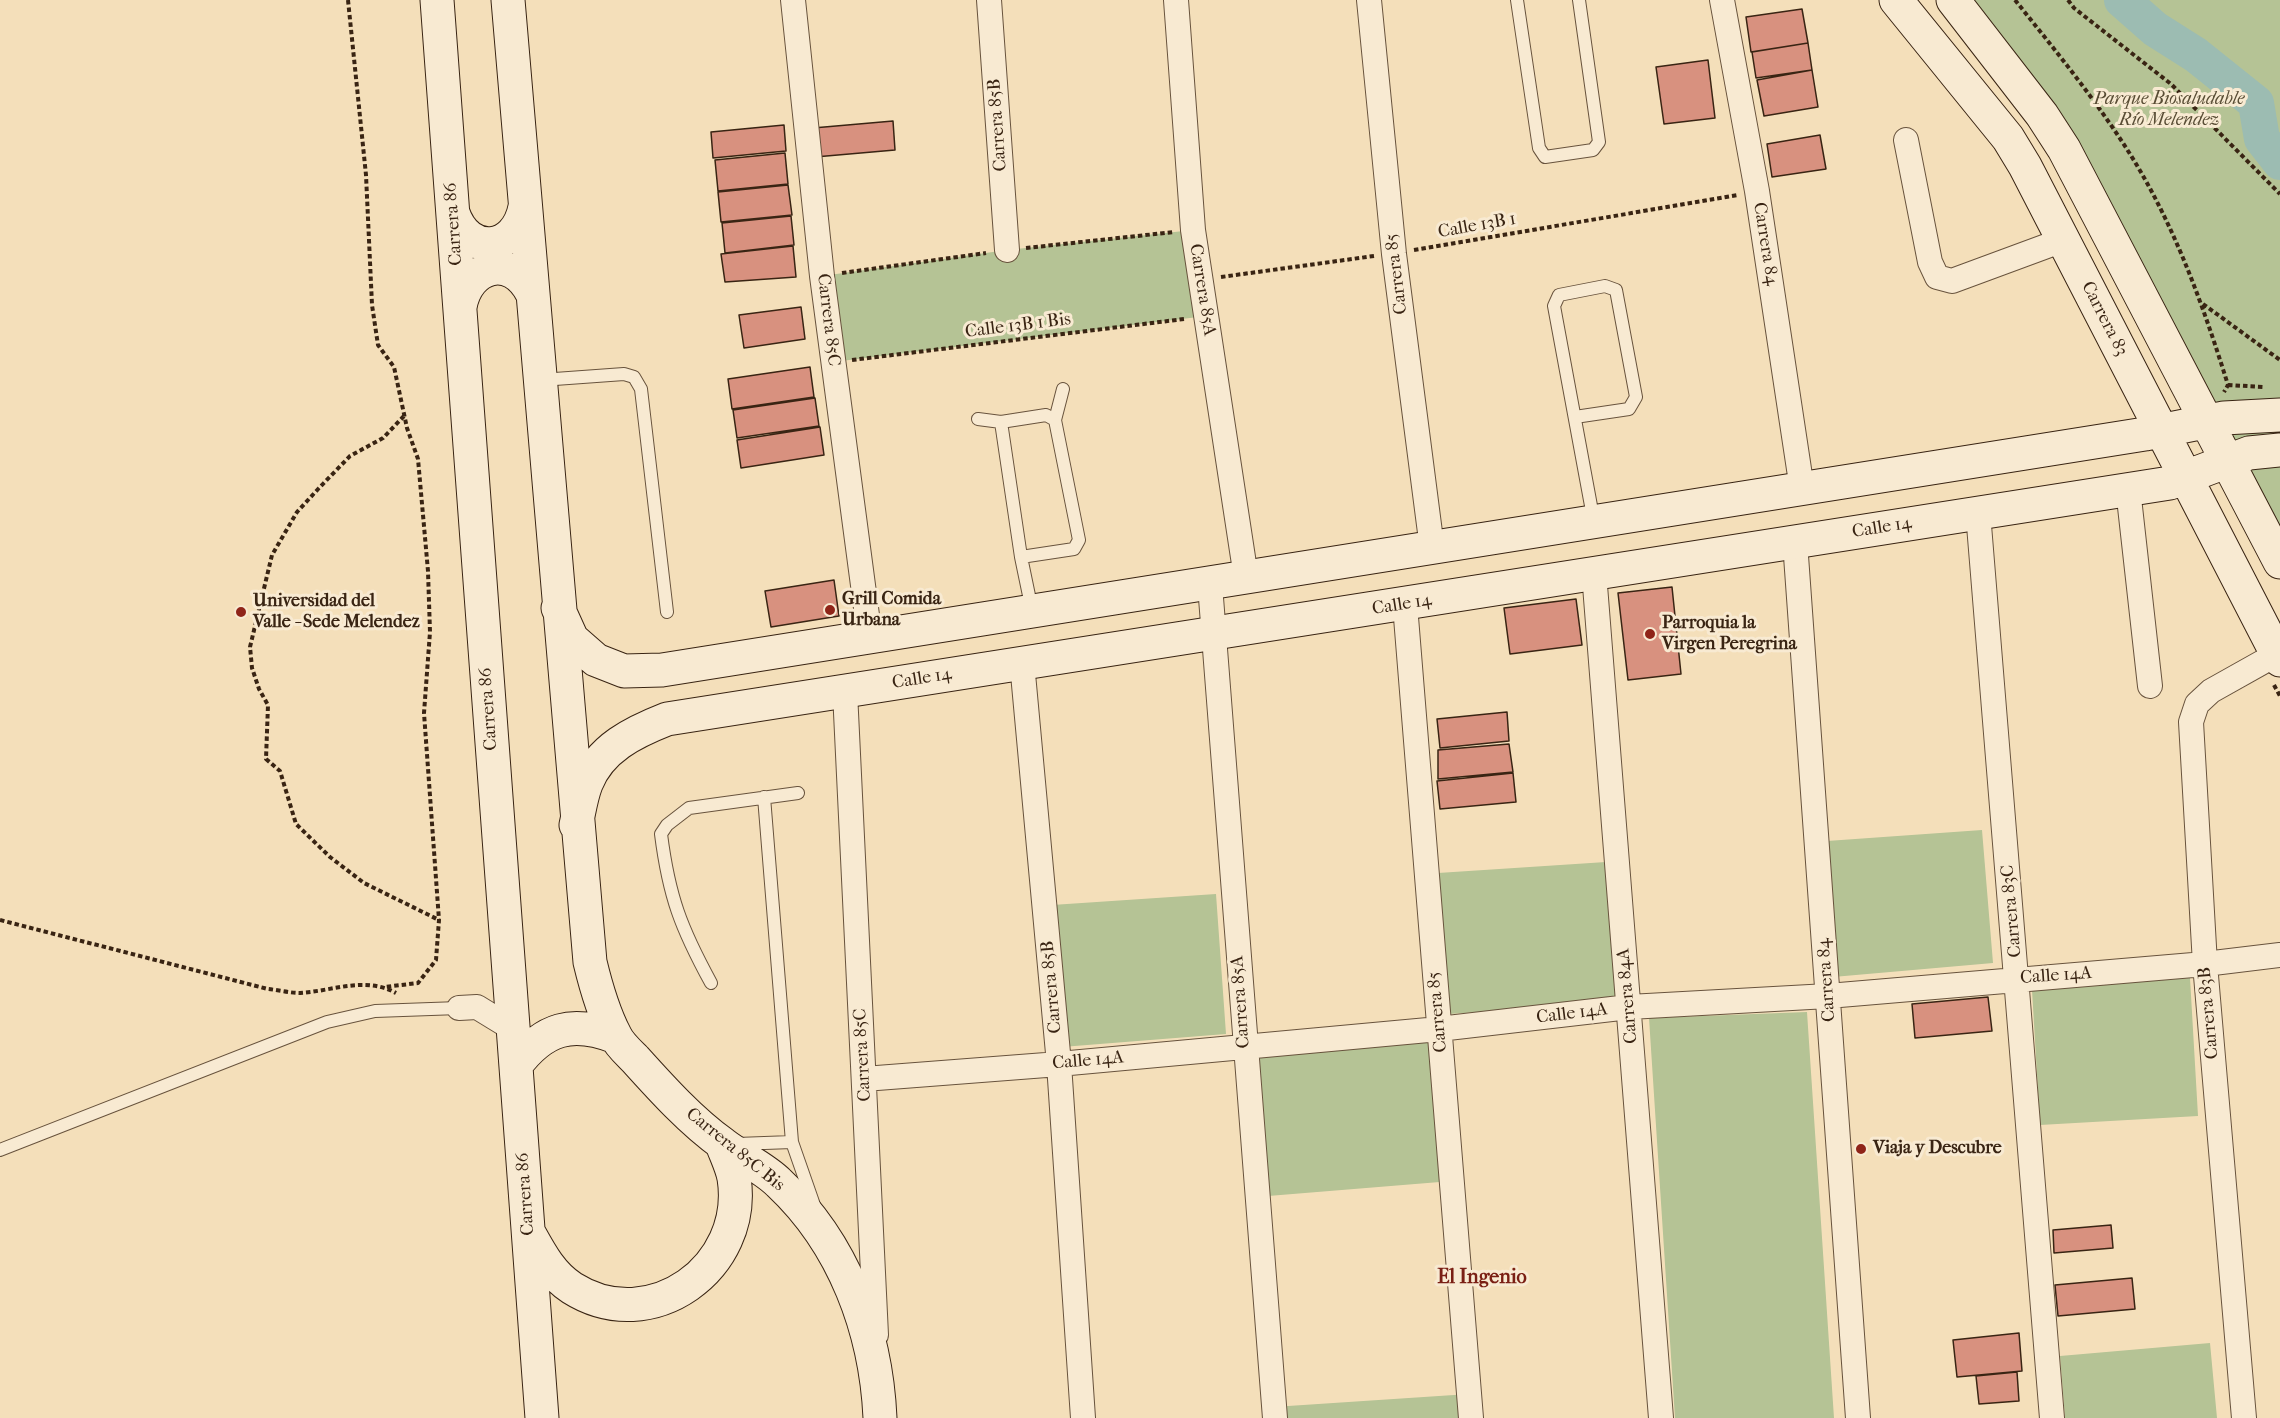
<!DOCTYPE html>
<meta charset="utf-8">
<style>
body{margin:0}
canvas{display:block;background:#f4dfba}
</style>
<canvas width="2280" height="1418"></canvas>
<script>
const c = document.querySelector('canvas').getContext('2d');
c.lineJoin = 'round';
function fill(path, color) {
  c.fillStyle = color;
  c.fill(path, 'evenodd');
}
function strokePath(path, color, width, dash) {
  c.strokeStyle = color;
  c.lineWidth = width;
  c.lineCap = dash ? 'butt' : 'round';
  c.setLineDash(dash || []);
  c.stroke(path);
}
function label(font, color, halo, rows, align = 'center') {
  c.font = font + ' "IM FELL French Canon",serif';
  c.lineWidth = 6;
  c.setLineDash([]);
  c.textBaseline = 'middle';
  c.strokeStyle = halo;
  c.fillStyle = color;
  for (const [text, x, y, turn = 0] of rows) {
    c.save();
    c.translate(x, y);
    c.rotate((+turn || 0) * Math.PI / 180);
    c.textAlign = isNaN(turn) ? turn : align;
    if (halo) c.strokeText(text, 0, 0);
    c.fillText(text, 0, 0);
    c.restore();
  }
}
fill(new Path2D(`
 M1953 0H2280V562L2085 185Z
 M1193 230 1206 316 833 362 822 276 1007 250Z
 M1982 830 1993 963 1833 977 1827 841Z
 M1606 862 1617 1003 1449 1014 1438 873Z
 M1216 894 1226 1034 1062 1047 1052 905Z
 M2190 978 2198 1116 2040 1125 2032 990Z
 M1807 1012 1834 1418H1675L1649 1018Z
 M1439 1029 1452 1181 1256 1197 1245 1046Z
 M2210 1343 2217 1418H2065L2060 1356Z
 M1469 1394 1471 1418H1275L1273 1407Z`), '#b5c395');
strokePath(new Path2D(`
 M2122 0 2155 29 2196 55 2256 103 2262 139 2280 162`), '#9cbcb2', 36);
const building = new Path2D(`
 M1802 9 1808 43 1751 52 1746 17Z
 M1808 43 1812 70 1756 78 1752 52Z
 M1708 60 1715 118 1664 124 1656 67Z
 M1812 70 1818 107 1764 116 1757 80Z
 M893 121 895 150 815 157 813 128Z
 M784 125 786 151 713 158 711 132Z
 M1820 135 1826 169 1772 177 1767 144Z
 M785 153 788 184 718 191 715 160Z
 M788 185 792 215 721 222 718 192Z
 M791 216 794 245 725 253 722 223Z
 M793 246 796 277 725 282 721 254Z
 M801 307 805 339 744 348 739 315Z
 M810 367 814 397 732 409 728 379Z
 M815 398 819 426 737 438 733 410Z
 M820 427 824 455 741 468 737 440Z
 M834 580 839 616 771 627 765 591Z
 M1672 587 1681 674 1628 680 1618 593Z
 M1576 599 1582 645 1510 654 1504 608Z
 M1507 712 1509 741 1440 748 1437 719Z
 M1509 744 1513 772 1438 779V750Z
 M1513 773 1516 802 1440 809 1437 781Z
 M1988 997 1992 1031 1915 1038 1912 1004Z
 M2111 1225 2113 1248 2054 1253 2053 1230Z
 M2132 1278 2135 1309 2058 1316 2055 1285Z
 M2019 1333 2022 1371 1957 1377 1953 1340Z
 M2017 1372 2019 1401 1979 1404 1976 1376Z`);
fill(building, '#d8917f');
strokePath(building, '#392413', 1.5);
const lane = new Path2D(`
 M1517 0 1539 148 1545 157 1593 150 1599 142 1579 0
 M541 380 624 374 634 377 641 389 667 612
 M1575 417 1629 409 1636 397 1616 290 1605 286 1559 295 1554 306 1594 522
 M978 419 1001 422 1046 415 1055 420
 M1001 422 1021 557 1032 610
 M1021 557 1074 549 1079 540 1055 420 1063 389
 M764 797 792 1142 814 1205
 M711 983C681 928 669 897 661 834L667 825 689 808 798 793
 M737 1144 792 1142
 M0 1150 327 1022 375 1011 459 1008`);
const street = new Path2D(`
 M793 0 822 276 870 638
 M989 0 1007 250
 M1176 0 1193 230 1246 577
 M1369 0 1394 254 1432 548
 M1722 0 1757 191 1802 489
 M1906 140 1930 262 1937 277 1952 281 2063 240
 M2128 489 2150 686
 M1978 513 2052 1418
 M1795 542 1858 1418
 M1594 573 1661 1418
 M1210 585 1275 1418
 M1405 605 1471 1418
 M1022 663 1059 1064 1083 1418
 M845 692 876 1335
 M459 1008 477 1007 513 1029
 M864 1079 1059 1064 1439 1029 1629 1007 1828 996 2205 964 2280 955
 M2244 1418 2205 964 2191 722 2197 704 2211 691 2277 654`);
const secondary = new Path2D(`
 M437 0 542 1418
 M508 0 590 962C596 987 603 1012 615 1035 619 1044 628 1052 635 1059 662 1089 691 1121 723 1144 741 1158 763 1167 779 1183 844 1244 876 1330 880 1418
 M1896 0 2008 138 2025 166 2280 660
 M1953 0 2042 115 2064 149 2280 562
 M453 213C468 257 516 253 525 207
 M460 307C467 265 511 252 532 293
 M558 608 572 639 596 660 624 671 662 670 2145 434 2224 418 2280 415
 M576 825C579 812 581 797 586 784 600 748 634 732 667 719L2170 483 2249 453 2280 450
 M516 1065C544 1028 572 1020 616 1037
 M530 1235C541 1255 552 1275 572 1288 651 1338 748 1267 734 1178 732 1167 726 1155 722 1144`);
strokePath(lane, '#68533d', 14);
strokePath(street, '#68533d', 26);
strokePath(secondary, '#392413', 35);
strokePath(new Path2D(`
 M348 0 366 175 372 305 378 345 394 367 407 428 418 459 428 571 430 632 424 713 439 920 436 960 418 983 384 987
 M2015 0C2055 50 2096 100 2130 154 2175 226 2203 305 2228 385L2224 392
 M2068 0 2074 8 2171 84 2280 194
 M1026 248 1174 232
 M1414 250 1738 195
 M842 273 986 253
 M1221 277 1374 256
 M2203 304 2280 360
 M852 360 1184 319
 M2228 385 2263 387
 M404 416 383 438 350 456 319 488 297 512 272 555 250 647 252 668 259 689 268 705 266 759 280 771 296 824 330 857 364 883 439 920
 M2274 685 2280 696
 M0 920 268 989C278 990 290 993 300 993 333 991 365 976 396 993`), '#392413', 4, [4.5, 3]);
strokePath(lane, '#f8ead2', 12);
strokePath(street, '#f8ead2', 24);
strokePath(secondary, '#f8ead2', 33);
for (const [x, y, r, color] of [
 [830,610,6,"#8f2418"],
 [241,612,6,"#8f2418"],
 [1650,634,6,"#8f2418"],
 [1861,1149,6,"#8f2418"]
]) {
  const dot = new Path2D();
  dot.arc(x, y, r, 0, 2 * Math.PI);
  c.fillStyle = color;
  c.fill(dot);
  strokePath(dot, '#f8ead2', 2);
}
label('italic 18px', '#584c34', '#f8ead2', [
 ["Parque Biosaludable",2169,100],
 ["Río Melendez",2169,121]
]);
label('18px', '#392413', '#f8ead2', [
 ["Carrera 85B",998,125,-94],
 ["Carrera 86",454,224,-94],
 ["Calle 13B 1",1477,226,-10],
 ["Carrera 84",1765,244,81],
 ["Carrera 85",1397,274,-97],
 ["Carrera 85A",1202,290,81],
 ["Carrera 83",2104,319,63],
 ["Carrera 85C",828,320,83],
 ["Calle 13B 1 Bis",1018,326,-7],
 ["Calle 14",1882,528,-9],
 ["Calle 14",1402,605,-9],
 ["Calle 14",922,679,-9],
 ["Carrera 86",489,709,-94],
 ["Carrera 83C",2012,911,-95],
 ["Calle 14A",2056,976,-4],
 ["Carrera 84",1827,980,-94],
 ["Carrera 85B",1052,987,-95],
 ["Carrera 84A",1628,996,-95],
 ["Carrera 85A",1241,1002,-94],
 ["Carrera 85",1438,1012,-95],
 ["Carrera 83B",2209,1013,-95],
 ["Calle 14A",1572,1014,-7],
 ["Carrera 85C",863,1055,-93],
 ["Calle 14A",1088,1061,-5],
 ["Carrera 85C Bis",735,1150,39],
 ["Carrera 86",526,1194,-94]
]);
label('bold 18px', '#392413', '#f8ead2', [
 ["Grill Comida",842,600],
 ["Urbana",842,621],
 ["Universidad del",253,602],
 ["Valle - Sede Melendez",253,623],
 ["Parroquia la",1662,624],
 ["Virgen Peregrina",1662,645],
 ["Viaja y Descubre",1873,1149]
], 'left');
label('bold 20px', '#7a1f14', '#f8ead2', [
 ["El Ingenio",1482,1278]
]);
</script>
